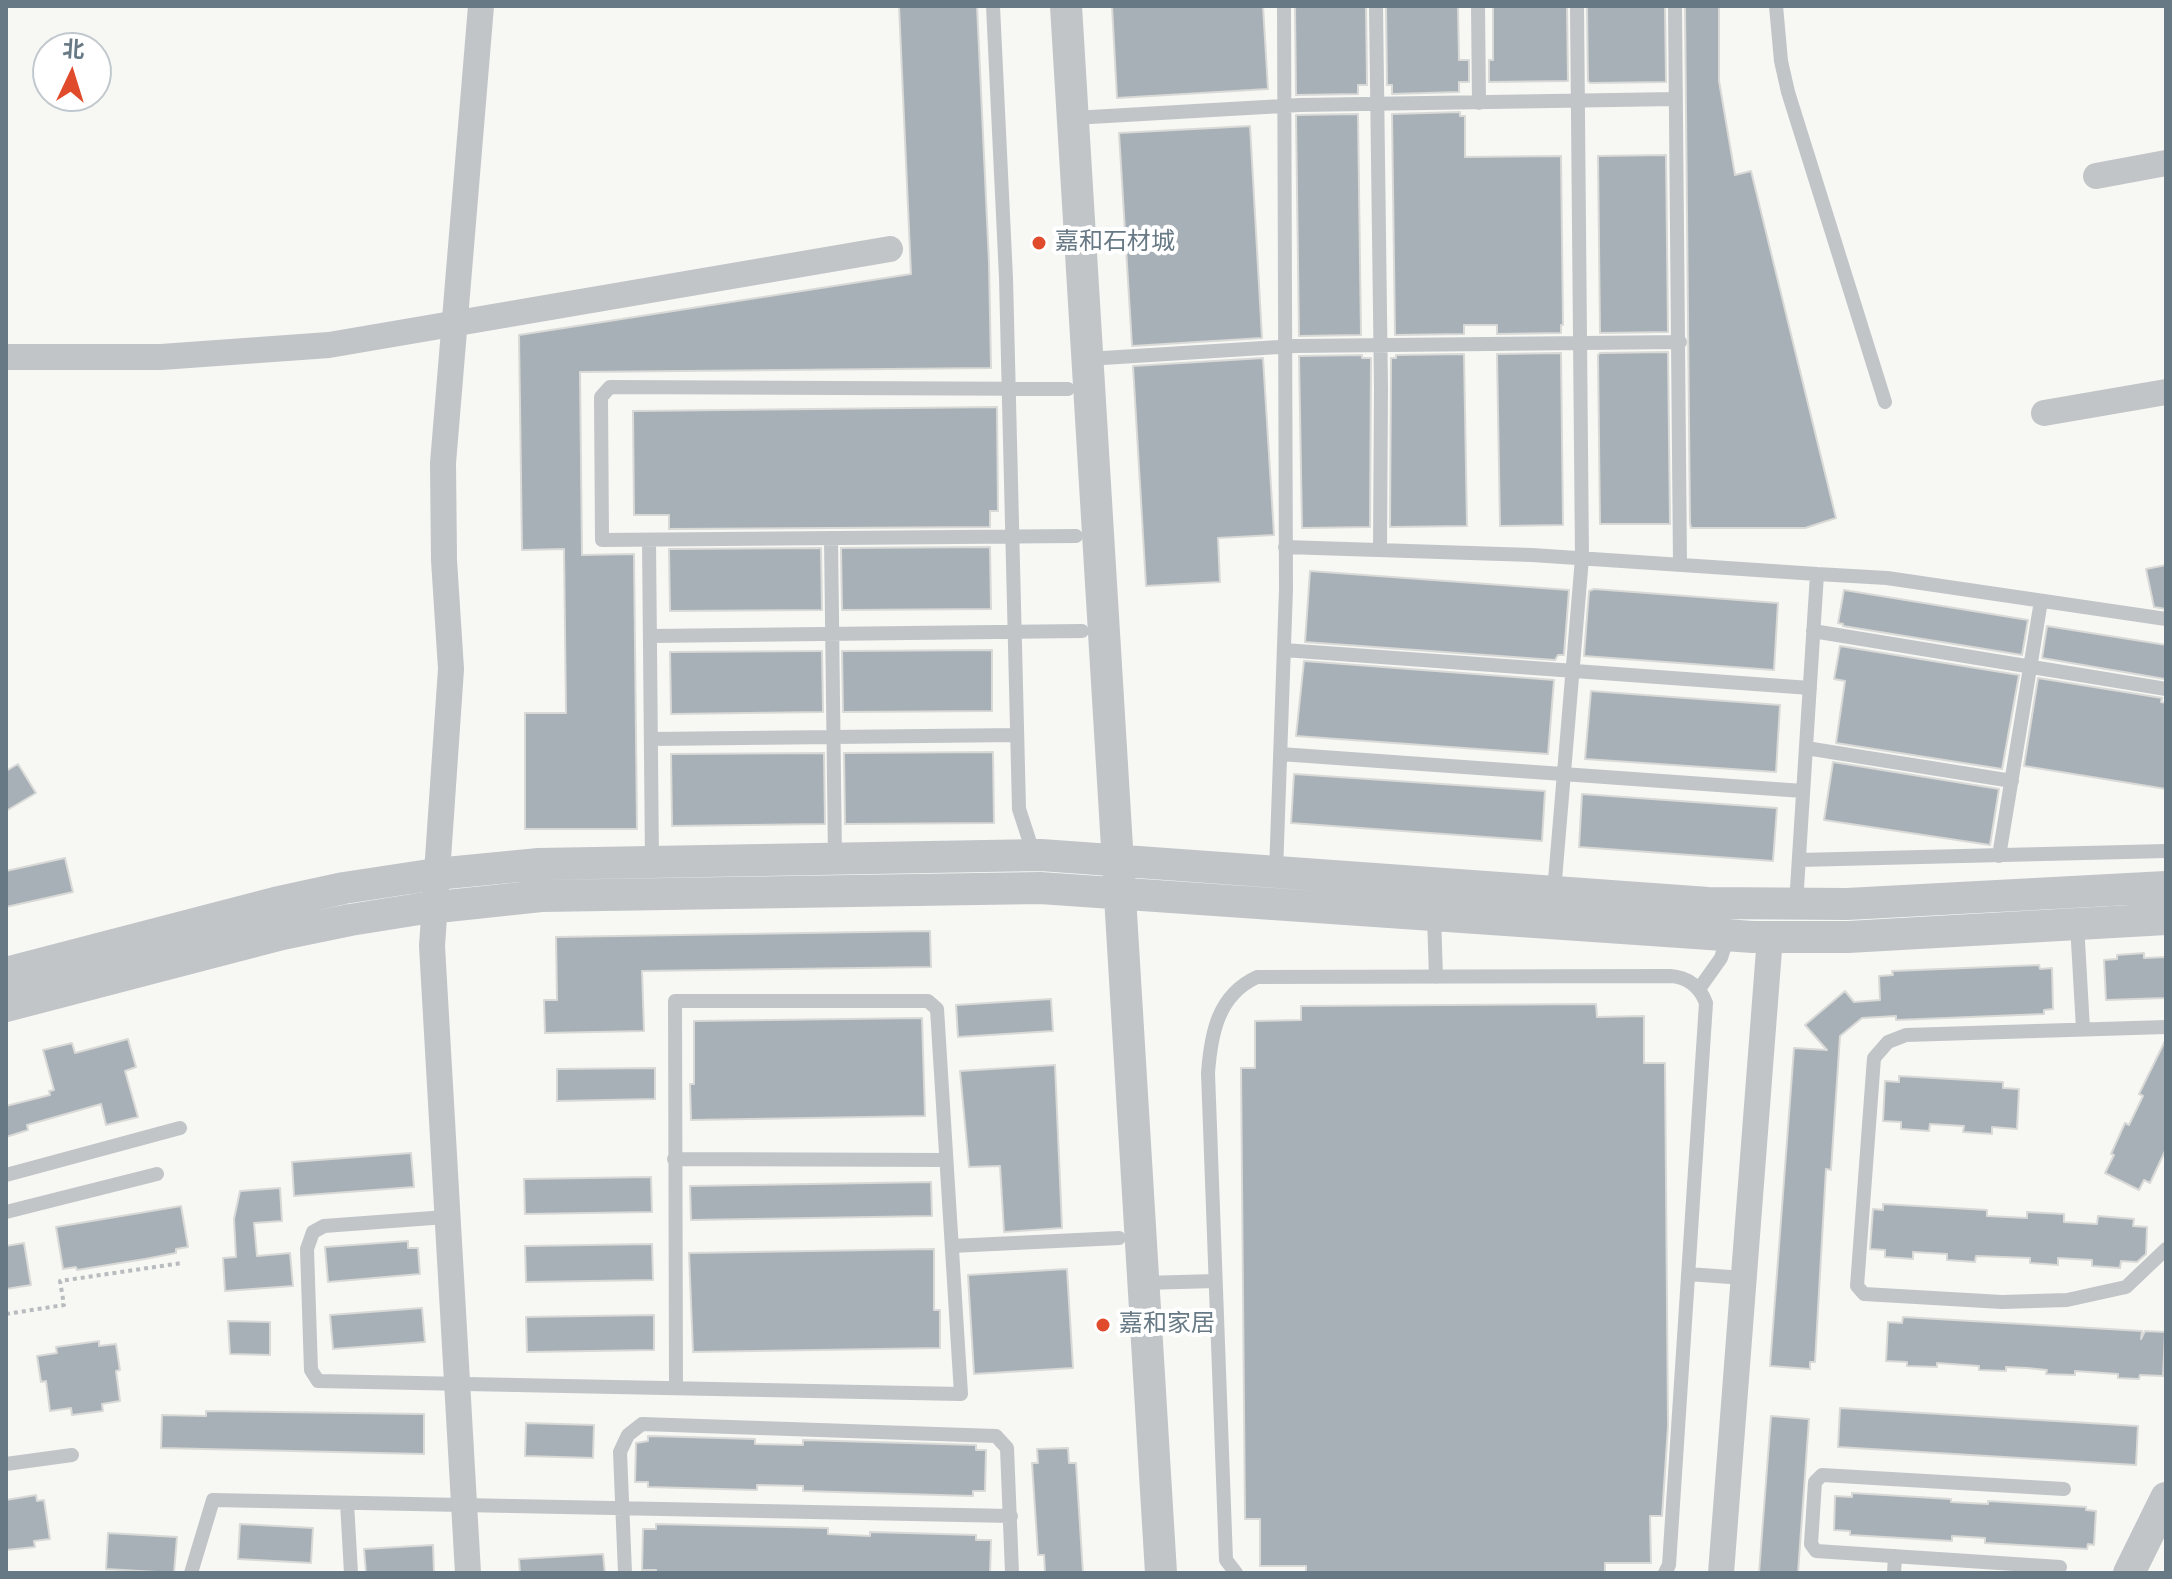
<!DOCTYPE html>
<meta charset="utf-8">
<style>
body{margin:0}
#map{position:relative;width:2172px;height:1579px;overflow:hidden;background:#f7f7f4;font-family:"Varela Round","Noto Sans SC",sans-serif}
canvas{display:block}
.frame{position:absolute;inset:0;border:8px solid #677985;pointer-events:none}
.north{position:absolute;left:32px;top:32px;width:80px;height:80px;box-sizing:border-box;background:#fff;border:2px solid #c2c9ce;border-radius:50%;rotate:4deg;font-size:22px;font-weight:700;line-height:32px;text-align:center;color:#677985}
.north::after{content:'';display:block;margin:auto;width:28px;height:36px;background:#e04c2b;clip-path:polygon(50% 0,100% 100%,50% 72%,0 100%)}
</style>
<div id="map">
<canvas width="2172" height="1579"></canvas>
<div class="frame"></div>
<div class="north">北</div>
</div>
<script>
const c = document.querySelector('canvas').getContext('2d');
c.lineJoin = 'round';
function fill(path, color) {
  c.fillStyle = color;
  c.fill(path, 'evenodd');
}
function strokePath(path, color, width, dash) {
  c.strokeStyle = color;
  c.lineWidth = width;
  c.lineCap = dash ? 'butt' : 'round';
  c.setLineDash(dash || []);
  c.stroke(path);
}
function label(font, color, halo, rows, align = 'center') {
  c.font = font + ' "Varela Round","Noto Sans SC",sans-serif';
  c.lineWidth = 8;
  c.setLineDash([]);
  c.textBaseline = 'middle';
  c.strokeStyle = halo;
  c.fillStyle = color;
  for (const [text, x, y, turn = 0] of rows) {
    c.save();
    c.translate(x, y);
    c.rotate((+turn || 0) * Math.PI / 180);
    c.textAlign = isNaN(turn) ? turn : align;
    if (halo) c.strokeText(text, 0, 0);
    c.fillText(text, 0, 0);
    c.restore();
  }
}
const building = new Path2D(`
 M899 6H977L989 263 991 368 580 372 582 555 634 554 637 829H525V713H566L564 549 522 550 519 335 911 274Z
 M1112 6H1263L1268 89 1117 98Z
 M1295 6H1366L1367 85H1358V94L1296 95Z
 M1386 6H1458L1459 60H1469V82H1459V92L1392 94V85H1387Z
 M1493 6H1567L1568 81 1489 82V60H1493Z
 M1587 6H1665L1666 82 1590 83 1588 81Z
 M1685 6H1719V81L1735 175 1751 171 1836 518 1805 528H1691L1690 523Z
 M1460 112V116H1465V157L1561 156 1563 325H1561V333L1497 334V325H1464V334L1395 335 1392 114Z
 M1358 114 1361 335 1299 336 1296 115Z
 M1250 126 1262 338 1132 346 1119 133Z
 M1666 155 1668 332 1600 333 1598 156Z
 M1668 352 1670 524H1600L1598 355 1600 353Z
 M1561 353 1563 525 1500 526 1497 354Z
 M1464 354 1467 526 1390 527 1391 358H1396V355Z
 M1362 355V358H1371L1370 527 1302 528 1299 356Z
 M1263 358 1274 535 1218 538 1220 582 1146 586 1133 366Z
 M997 407 998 511H990V527L669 529V515H634L633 411Z
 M990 547 991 609 842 610 841 548Z
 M821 548 822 610 670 611 669 549Z
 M2166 565V609L2154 607 2146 569Z
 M1310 571 1569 590 1564 655H1558L1555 660 1305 642Z
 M1594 589 1778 603 1774 670 1584 656 1589 591Z
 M1844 590 2028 620 2022 655 1843 626V624L1838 623Z
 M2047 626 2166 645 2165 679 2042 658Z
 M1840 646 2019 675 2002 769 1836 743 1845 681 1834 679Z
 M992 650V711L843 712 842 651Z
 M819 651H822L823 712 671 714 670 652Z
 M1304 661 1554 680 1548 754 1296 736Z
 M2038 678 2162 698 2161 702 2166 703V789L2024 766Z
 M1591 691 1780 705 1776 772 1585 759Z
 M993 752 994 823 845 824 844 753Z
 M824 753 825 824 672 826 671 754Z
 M1833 762 1999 789 1990 845 1824 820Z
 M18 764 36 793 6 811V771Z
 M1294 774 1545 791 1542 841 1291 823Z
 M1582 794 1777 808 1773 861 1579 847Z
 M65 858 73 892 6 907V871Z
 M930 931 931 967 642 971 644 1031 545 1033 544 1000H557L556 937Z
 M2144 953V958L2166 957V998L2106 1000 2104 960 2117 959V955Z
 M2039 965 2040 969 2052 968 2053 1009 2044 1010V1014L1896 1020V1016L1862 1018 1840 1036 1831 1170 1826 1169 1815 1362H1810V1369L1770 1366 1794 1048 1827 1050 1805 1025 1845 991 1854 1002 1880 1000 1879 976 1893 975 1892 971Z
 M1051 999 1053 1031 958 1037 956 1005Z
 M1596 1004 1597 1017 1644 1016V1063H1665L1668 1426 1662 1516H1650L1651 1563H1605V1573H1306V1566H1260V1519H1245L1241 1068H1255V1021L1301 1020V1006Z
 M922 1018 925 1116 691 1120 690 1084H694V1021Z
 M128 1039 136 1067 125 1071 138 1117 106 1125 101 1104 27 1125 28 1130 6 1137V1106L50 1095 49 1091 54 1090 43 1050 72 1043 75 1053Z
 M2166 1039V1149L2150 1183 2144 1180 2139 1190 2105 1173 2114 1155 2111 1154 2125 1123 2129 1125 2143 1096 2139 1094Z
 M1055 1065 1062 1228 1004 1232 1000 1166 969 1167 960 1071Z
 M655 1068V1099L557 1101V1069Z
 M1899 1076 2003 1082V1088L2019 1089 2017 1129 1992 1127V1134L1963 1132 1964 1126 1930 1124 1929 1131 1901 1129V1122L1883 1121 1885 1081 1899 1082Z
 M411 1153 414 1187 294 1196 292 1162Z
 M651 1177 652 1212 525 1214 524 1179Z
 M931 1182 932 1216 691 1220 690 1186Z
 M280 1188 282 1221 254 1223 257 1256 290 1253 293 1286 225 1291 223 1258 236 1257 234 1219 240 1191Z
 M1883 1204 1987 1210V1216L2027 1218V1212L2064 1214V1222L2097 1224 2098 1216 2134 1219 2133 1226 2147 1227 2146 1254 2137 1262 2121 1261 2120 1268 2092 1266V1260L2058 1258V1265L2030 1263V1258L1976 1256 1975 1262 1947 1260V1254L1913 1252V1259L1885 1257V1250L1870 1249 1873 1209 1883 1210Z
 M181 1206 188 1247 176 1249V1253L145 1259 77 1270 76 1267 63 1269 56 1227Z
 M408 1241V1248H418L420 1274 328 1282 325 1247Z
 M24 1243 31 1285 6 1289V1246Z
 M652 1244 653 1280 526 1282 525 1246Z
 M934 1249V1310H940V1348L693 1352 689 1253Z
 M1067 1269 1073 1368 974 1374 968 1275Z
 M422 1308 425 1342 333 1349 330 1315Z
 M654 1315V1350L527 1352 526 1317Z
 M1903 1317 2142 1331 2141 1339 2145 1331 2165 1332 2163 1376 2140 1375 2139 1379 2118 1378V1374L2075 1371V1375L2046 1374 2047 1370 2027 1368 2006 1367V1371L1979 1370V1366L1937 1363V1367L1907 1366V1362L1886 1361 1888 1322 1902 1323Z
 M228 1321 270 1322V1355L230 1354Z
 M99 1341V1346L116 1344 120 1370 116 1371 120 1401 102 1404 103 1411 72 1415 71 1408 50 1411 46 1381 41 1382 37 1356 57 1353 56 1347Z
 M1840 1408 2138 1426 2136 1465 1838 1447Z
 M206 1411 424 1414V1454L161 1448 162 1415 206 1416Z
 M1771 1416 1809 1419 1798 1573H1759Z
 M526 1423 594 1425 593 1458 525 1456Z
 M648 1436 755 1439V1444L803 1445V1440L976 1445V1450H986L985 1491H973V1496L803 1491V1486L757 1485V1490L648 1487V1482H635L636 1443 648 1441Z
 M1068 1448 1069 1463H1076L1083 1573H1045L1044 1555H1038L1032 1463H1038L1037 1449Z
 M1852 1493 1951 1499V1502L1988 1504V1501L2086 1507V1510L2096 1511 2094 1545 2088 1544 2087 1549 1985 1543V1538L1952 1536V1541L1850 1535V1531L1834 1530 1835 1496 1852 1497Z
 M36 1495 37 1501 44 1500 50 1539 34 1541 35 1547 6 1550V1500Z
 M240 1524 313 1528 311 1563 238 1559Z
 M656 1524 828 1528V1534L870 1536V1532L976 1535V1540H991L990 1573H656V1570H642L643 1529H656Z
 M108 1533 177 1537 174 1573 106 1569Z
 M433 1545 434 1573H366L364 1549Z
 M603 1554 605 1573H520L519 1559Z`);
fill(building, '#a7b0b6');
strokePath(building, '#d9d9d7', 2);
strokePath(new Path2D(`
 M6 1314 64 1305 60 1281 182 1263`), '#b9bcbf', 4, [4, 4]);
strokePath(new Path2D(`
 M993 6 1006 278 1019 809 1034 855
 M1376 6 1381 388 1380 550
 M1478 6 1479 103
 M1675 6 1680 565
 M1776 6 1781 61 1788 92 1885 402
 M1073 118 1300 105 1676 99
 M1087 359 1295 346 1680 342
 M1068 389 610 387 601 397 602 540 1076 536
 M831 538 835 859
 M649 540 652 862
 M1285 547 1532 555 1817 574 1796 904
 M1817 574 1887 578 2166 619
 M1813 631 2166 689
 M650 636 1082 631
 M1284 650 1810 688
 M651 739 1017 735
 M1806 748 2012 781
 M1280 754 1803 791
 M1999 856 2041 601
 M1799 860 2166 851
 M1276 872 1286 589 1284 6
 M1554 892 1582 558 1577 6
 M1434 916 1436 977
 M2077 924 2083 1029
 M1699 989 1721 958 1728 936
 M2166 1027 1906 1035 1888 1042 1874 1058 1857 1286 1864 1294 2002 1302 2067 1300 2126 1287 2166 1249
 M674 1159 946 1160
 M6 1175 180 1128
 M6 1212 157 1174
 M446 1217 324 1226 313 1232 307 1249 311 1370 318 1381C532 1385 747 1390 961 1394L937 1009 928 1001H675L676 1388
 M952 1246 1119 1238
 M1688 1274 1744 1278
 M1144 1283 1215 1281
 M6 1464 72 1455
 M347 1503 351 1573
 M2060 1567 1816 1551 1811 1544 1815 1482 1822 1475 2064 1489
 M191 1573 213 1500 1011 1516
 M625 1573 620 1452 628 1435 642 1424 996 1436 1007 1448 1012 1573
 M1236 1573 1226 1560 1208 1073C1211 1033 1218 995 1257 977L1670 976C1688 977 1700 987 1706 1003L1669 1565 1665 1573
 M1894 1573 1895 1556`), '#c1c5c8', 14);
strokePath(new Path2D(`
 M2096 176 2166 163
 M6 357H161L329 345 890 249
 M2044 413 2166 392
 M468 1573 432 946 451 669 444 560 443 463 481 6
 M1721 1573 1770 937`), '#c1c5c8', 26);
strokePath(new Path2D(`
 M1066 6 1161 1573
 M6 973 275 903 344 888 436 874 539 864 1041 855 1708 903 1847 904 2166 887
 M6 1006 282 934 350 920 419 909 541 896 1040 888 1753 937H1848L2166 919
 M2129 1573 2166 1498`), '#c1c5c8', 32);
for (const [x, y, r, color] of [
 [1039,243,8,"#e04c2b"],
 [1103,1325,8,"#e04c2b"]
]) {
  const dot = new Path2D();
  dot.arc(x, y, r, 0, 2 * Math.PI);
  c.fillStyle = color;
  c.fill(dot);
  strokePath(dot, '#fff', 3);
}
label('24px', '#677985', '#fff', [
 ["嘉和石材城",1055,243],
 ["嘉和家居",1119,1325]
], 'left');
</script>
